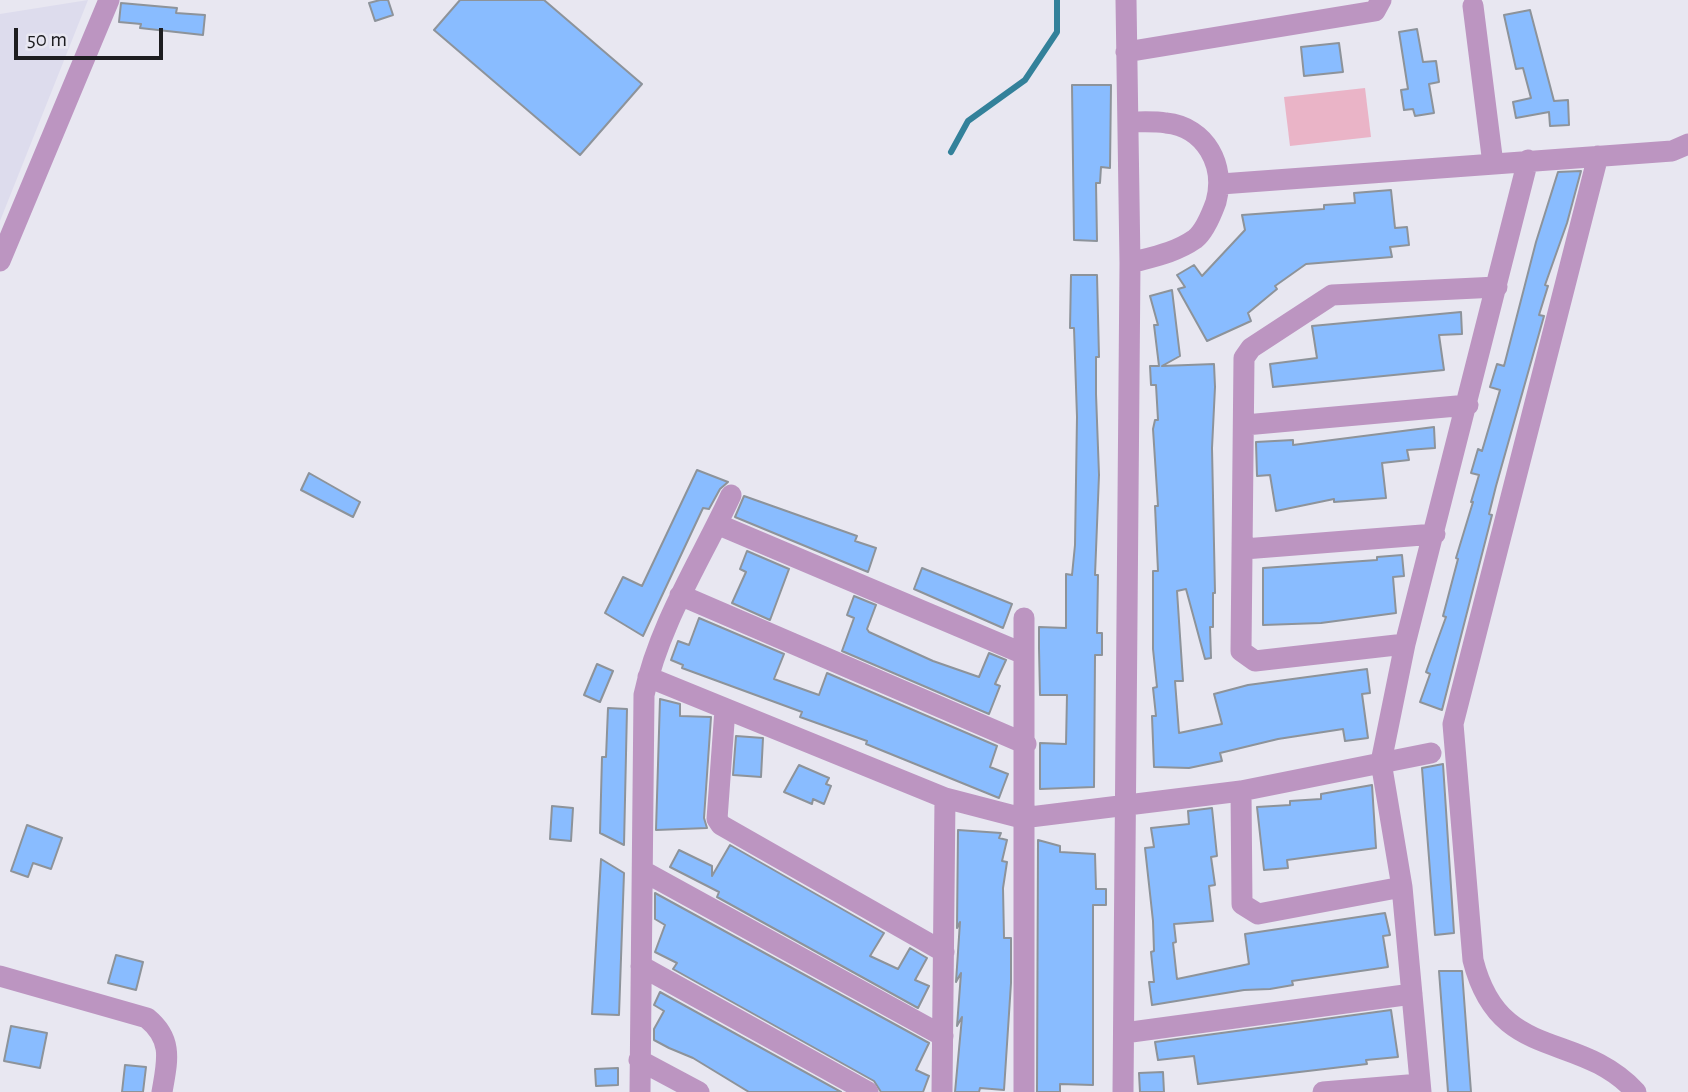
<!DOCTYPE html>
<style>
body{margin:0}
#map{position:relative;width:1688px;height:1092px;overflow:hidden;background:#e8e7f1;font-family:"Alegreya Sans",sans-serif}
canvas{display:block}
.scale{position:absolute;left:14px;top:28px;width:149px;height:32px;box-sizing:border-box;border:4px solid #1d1d20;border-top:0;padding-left:9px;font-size:21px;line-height:24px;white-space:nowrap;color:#1d1d20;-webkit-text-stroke:5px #e8e7f1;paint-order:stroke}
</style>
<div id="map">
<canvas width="1688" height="1092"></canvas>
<div class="scale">50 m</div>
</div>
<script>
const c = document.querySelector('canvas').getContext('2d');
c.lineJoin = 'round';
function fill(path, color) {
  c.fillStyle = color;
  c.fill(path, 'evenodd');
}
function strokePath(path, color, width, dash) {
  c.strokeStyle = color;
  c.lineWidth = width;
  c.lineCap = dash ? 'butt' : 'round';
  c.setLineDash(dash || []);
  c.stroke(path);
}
fill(new Path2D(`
 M88 0 0 221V14Z`), '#dddced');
fill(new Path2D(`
 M1365 88 1371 137 1290 146 1284 97Z`), '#eab4c7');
strokePath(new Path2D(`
 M951 152 968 121 1025 80 1057 32V0`), '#33819a', 6);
const building = new Path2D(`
 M380 0H388L393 15 375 21 369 3Z
 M460 0H544L642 84 580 155 434 30Z
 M121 3 177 8 176 13 205 15 203 35 140 28 141 24 119 22Z
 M1530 10 1554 101 1568 100 1569 125 1550 126 1549 112 1516 118 1513 102 1531 98 1523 68 1516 69 1504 15Z
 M1417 29 1423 62 1436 61 1439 82 1429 84 1434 113 1415 116 1413 109 1404 110 1401 90 1408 89 1399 32Z
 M1339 43 1343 72 1304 76 1301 47Z
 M1072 85H1111L1110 168 1101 167 1100 183H1096L1097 241 1074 240Z
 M1581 171 1567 223 1545 285 1548 286 1539 315 1544 316 1496 486 1489 514 1492 515 1442 710 1420 702 1430 674 1426 672 1446 617 1443 616 1458 559 1456 558 1473 502H1471L1479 475 1471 473 1478 449 1482 451 1500 390 1490 387 1497 364 1504 366 1536 242 1558 172Z
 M1391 190 1395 228 1407 227 1409 245 1390 247 1392 257 1306 264 1275 286 1277 289 1248 313 1251 321 1207 341 1178 289 1185 287 1177 275 1194 265 1202 276 1245 230 1242 215 1324 209V205L1355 203 1354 193Z
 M1071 275H1097L1099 357H1096V394L1099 475 1095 575H1098L1097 633H1102V655H1095L1094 787 1040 789V743L1066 744 1067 695H1040L1039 648V627L1066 628V574L1072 575 1075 545 1077 417 1074 328H1070Z
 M1172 290 1180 356 1162 366 1214 364 1215 387 1212 448 1215 593H1213V627H1210L1211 658 1205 659 1186 589 1177 591 1183 681H1175L1179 733 1222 724 1214 694 1248 685 1367 669 1370 693 1362 694 1368 738 1345 741 1343 729 1278 739 1220 753 1222 761 1189 768 1154 767 1152 716H1156L1153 688 1157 687 1153 649V571H1158L1155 506H1158L1153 429 1155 420H1158L1156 385H1151L1150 366H1159L1154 325H1158L1150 296Z
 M1461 312 1462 334 1439 335 1444 370 1273 387 1270 364 1317 358 1312 326Z
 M1434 427 1435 448 1407 450 1409 460 1382 463 1386 498 1334 502V499L1276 511 1270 475 1257 476 1256 442 1293 440V445Z
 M697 470 728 482 720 489 709 509 703 508 643 636 605 613 623 577 642 586Z
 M309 473 360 502 353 517 301 490Z
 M744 496 857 536 855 541 876 548 868 572 735 517Z
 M747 551 789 569 770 620 732 603 746 572 740 569Z
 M1402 555 1404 576 1393 577 1396 613 1321 623 1263 625V568L1377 560V557Z
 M922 568 1012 604 1003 628 914 589Z
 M854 596 876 605 867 629 869 632 933 661 979 677 989 653 1006 660 995 684 1000 686 989 714 842 651 854 618 847 615Z
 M699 618 784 654 774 679 819 695 827 673 997 746 990 767 1008 774 999 798 866 744 867 741 800 717 802 712 682 668 683 665 671 660 678 641 689 645Z
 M597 664 613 671 600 702 584 695Z
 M660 699 680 704V716L711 717 704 818 707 828 656 830Z
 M608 708 627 709 624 845 600 833 602 757H606Z
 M736 736 763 738 761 777 733 775Z
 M1443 764 1454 933 1435 935 1422 768Z
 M799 765 829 778 826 784 831 786 824 804 813 799 812 804 784 792Z
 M1372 785 1376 848 1287 860 1288 868 1264 870 1257 807 1290 805V801L1321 799V794Z
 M552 806 573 808 571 841 550 839Z
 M1212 808 1217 856 1211 857 1215 885 1209 886 1213 921 1174 924 1176 942 1173 943 1177 979 1249 964 1245 934 1385 913 1390 935 1383 936 1388 967 1292 981 1293 985 1270 989 1244 990 1152 1005 1149 982H1154L1151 952 1154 951 1153 921 1145 848 1154 847 1151 828 1189 824 1188 811Z
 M27 825 62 838 51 869 33 863 28 877 11 871Z
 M958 830 1001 833 999 838 1007 840 1002 861 1007 862 1003 888 1004 938H1011V983L1004 1090 980 1088 979 1092H955L962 1017 957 1026 961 973 956 982 960 922 957 928Z
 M1038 840 1060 846V852L1095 854 1096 889H1106V905H1093V1085L1060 1084V1092H1037Z
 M730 845 884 933 870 956 898 969 910 948 927 958 915 980 929 986 918 1008 717 897 719 892 670 867 679 850 712 866V876Z
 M601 859 624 873 619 1015 592 1014Z
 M655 893 929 1043 916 1070 929 1076 923 1092H881L874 1081 673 969 677 963 655 952 665 925 655 919Z
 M116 955 143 962 136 990 108 983Z
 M1439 971H1462L1471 1092H1448Z
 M660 992 841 1092H749L693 1058 669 1048 654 1040V1029L664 1011 654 1005Z
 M1391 1010 1398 1057 1366 1060 1367 1064 1198 1084 1194 1056 1158 1060 1155 1042Z
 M11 1026 47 1033 40 1068 4 1061Z
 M125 1065 146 1067 143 1092H122Z
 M618 1068V1085L596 1086 595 1069Z
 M1163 1072 1164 1092H1140L1139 1073Z`);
fill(building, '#89bcff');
strokePath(building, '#8d939a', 2);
strokePath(new Path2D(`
 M1473 6 1493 164
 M1126 52 1375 11 1381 0
 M1129 122C1141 122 1154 121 1166 123 1206 127 1226 166 1216 202 1212 213 1204 232 1195 239 1175 253 1152 257 1130 263
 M1598 156 1453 724 1473 960C1499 1064 1578 1029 1636 1092
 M1221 184 1672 151 1688 144
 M1245 425 1468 405
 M717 524 1024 654
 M1244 549 1435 534
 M680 595 1026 744
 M1024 618V1092
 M1405 644 1255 661 1241 651 1244 358 1251 348 1332 295 1497 287
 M648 677 945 798 1022 818 1241 791 1431 753
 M725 709 717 819 721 825 944 952
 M1241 791 1242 904 1258 914 1402 887
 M643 871 943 1036
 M641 966 868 1092
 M1124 1033 1412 994
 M639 1060 699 1092
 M640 1092 644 695C659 624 701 560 731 495
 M942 1092 945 798
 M1123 1092 1130 263 1126 0
 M1323 1092 1420 1084
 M1421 1092 1402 887 1381 762 1405 644 1528 160`), '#bc95c1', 21);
strokePath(new Path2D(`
 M0 261 109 0
 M0 976 147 1018C174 1040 167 1062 162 1092`), '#bc95c1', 21);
</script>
